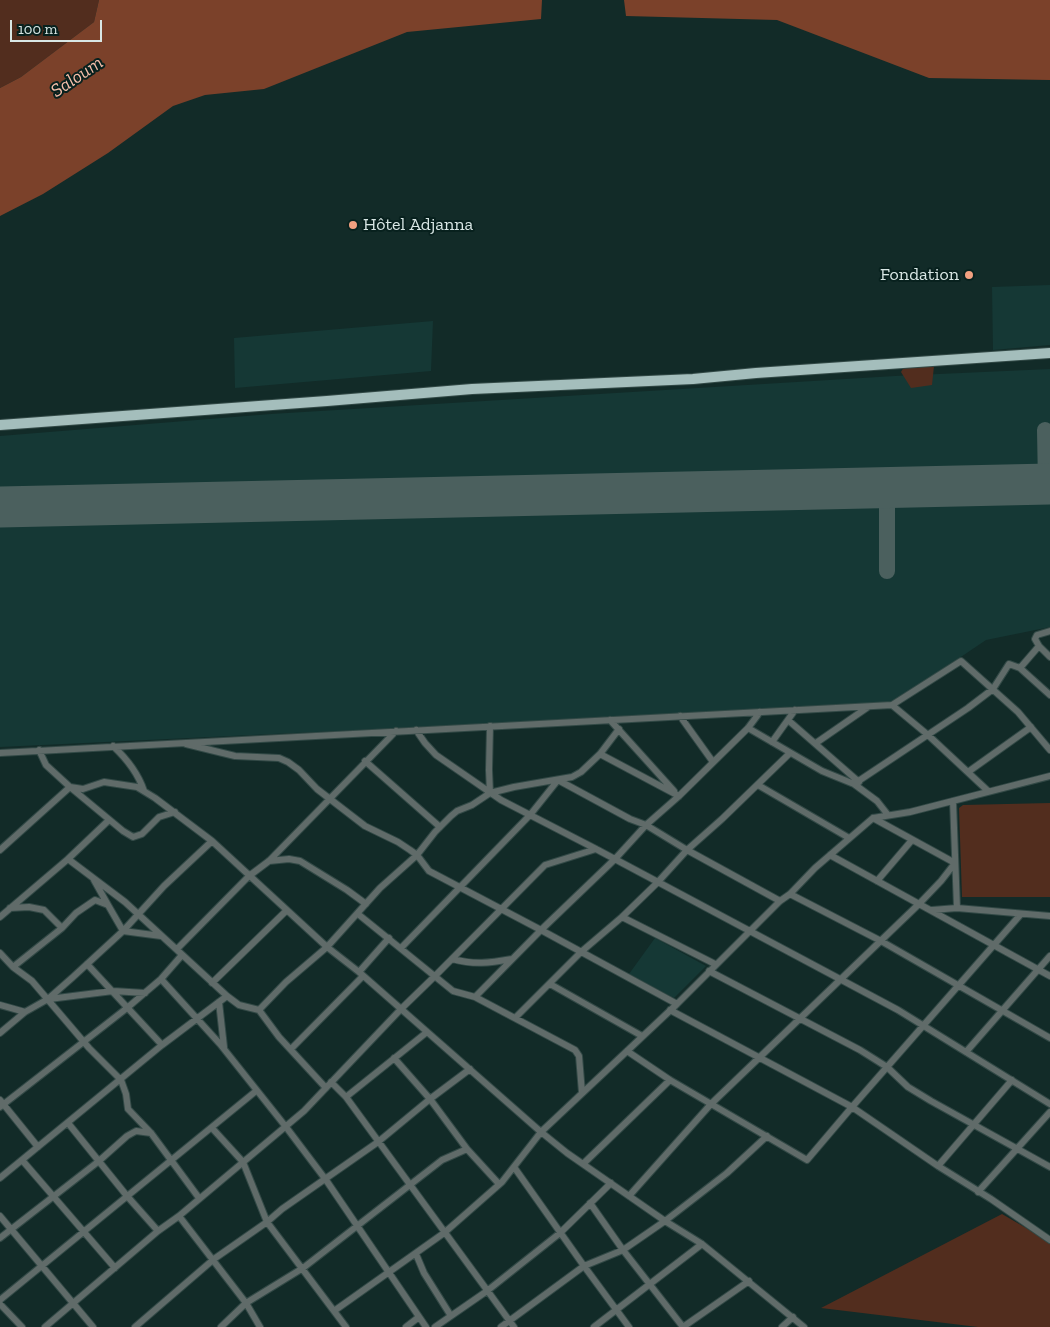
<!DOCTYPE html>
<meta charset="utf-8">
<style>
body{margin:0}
#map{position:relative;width:1050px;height:1327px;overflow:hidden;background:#122b28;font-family:"Zilla Slab",serif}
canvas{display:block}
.scale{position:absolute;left:10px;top:20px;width:92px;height:22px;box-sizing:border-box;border:2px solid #d9e7e5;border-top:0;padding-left:6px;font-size:15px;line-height:18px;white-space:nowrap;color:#d9e7e5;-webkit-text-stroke:4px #08211e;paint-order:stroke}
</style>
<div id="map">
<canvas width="1050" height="1327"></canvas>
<div class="scale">100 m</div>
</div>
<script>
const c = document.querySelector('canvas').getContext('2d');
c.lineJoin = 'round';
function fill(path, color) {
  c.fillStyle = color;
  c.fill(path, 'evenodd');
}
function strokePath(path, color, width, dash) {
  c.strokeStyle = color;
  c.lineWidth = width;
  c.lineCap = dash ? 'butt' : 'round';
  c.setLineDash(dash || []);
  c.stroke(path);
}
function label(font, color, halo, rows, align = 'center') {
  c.font = font + ' "Zilla Slab",serif';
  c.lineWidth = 4;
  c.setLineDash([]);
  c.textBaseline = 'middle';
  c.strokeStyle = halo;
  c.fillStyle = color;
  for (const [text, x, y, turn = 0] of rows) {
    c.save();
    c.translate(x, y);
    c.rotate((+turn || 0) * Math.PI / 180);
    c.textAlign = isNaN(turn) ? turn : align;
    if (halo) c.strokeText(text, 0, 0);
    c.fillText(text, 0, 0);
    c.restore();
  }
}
fill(new Path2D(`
 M1050 285V345L993 350 992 287Z
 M433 321 431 371 235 388 234 338Z
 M1050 369V627L986 640 894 702 883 705 0 747V436L271 414 895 376Z
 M655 938 706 966 674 998 629 974Z`), '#153835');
fill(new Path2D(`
 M0 0H99L94 22 21 77 0 88Z
 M905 365 934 366 932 385 911 388 901 372Z
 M1050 803V897H962L959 808 963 805Z
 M1002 1214 1050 1242V1327H978L821 1308Z`), '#522d1e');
fill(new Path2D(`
 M99 0H542L541 19 407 32 264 89 205 95 173 106 108 153 43 194 0 216V88L21 77 94 22Z
 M624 0H1050V80L929 78 777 20 626 16Z`), '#7b412a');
strokePath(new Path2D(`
 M1045 430 1046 484
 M887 571V488`), '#4b605e', 16);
strokePath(new Path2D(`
 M0 507 1050 484`), '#4b605e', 41);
const minor = new Path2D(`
 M1039 646 1050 657
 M1020 668 1039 646 1035 639 1037 635 1050 631
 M892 705 928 735 988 791
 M680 716 713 762
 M610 720 674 791
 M788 720 859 782
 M748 728 822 771 854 784 877 801 888 815
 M416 730 425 743 436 755 501 800 596 849 898 1010 1050 1104
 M772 742 795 710
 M816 743 868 707
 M186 744 235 756 279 758 288 762 299 770 317 789 365 826 398 842 410 850 417 855 429 871 541 930 677 1004
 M113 746C127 759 138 773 144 791
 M39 750 46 765 70 787 83 789 104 782 137 787 155 798 212 841 327 947 359 972 541 1132 567 1153 665 1221 702 1244 804 1327
 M0 753 892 705 961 661 1018 712 1050 750
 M600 754 619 729
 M365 761 440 827
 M968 772 1031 727
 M558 780 630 819 646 825 687 850 780 901
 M854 784 968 708 993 689 1009 664 1020 668 1050 695
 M758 785 849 838
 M490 793 514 787 572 777 581 772 600 754 679 796
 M953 801 957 908
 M109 820 68 859 125 902 227 996 239 1005 259 1010 279 1037 326 1088
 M0 850 70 787 123 831 133 837 142 834 159 817 175 812
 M830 855 1050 976
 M269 861 289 859 300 861 347 890 366 904
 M94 880 108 905
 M877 881 912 840
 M790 894 881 941 1050 1038
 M10 908 29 907 44 910 62 928
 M932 910 957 908 1050 916
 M358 914 453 991 475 997 575 1050 579 1056 582 1093
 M0 917 68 859
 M622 917 715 964
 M401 948 530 815 558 780
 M177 949 249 876 269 861 396 731
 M0 953 13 967 32 981 89 1048 121 1080 126 1094 128 1109 151 1133 199 1198
 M452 959C475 965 489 963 512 959
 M87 964 162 1045
 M13 967 62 928 76 913 95 900 108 905 123 931 161 936
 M709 971 860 1050 887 1067 908 1087 931 1101 1050 1167
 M359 972 389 938
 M161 979 220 1044 286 1127 326 1180 426 1327
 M212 983 287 910
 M550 984 642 1036
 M475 997 541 930 615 859 646 825 679 796 748 728 760 712
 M49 999 113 991 145 993
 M219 1002 224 1047
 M0 1005 25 1012
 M259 1010 286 982 327 947 380 888 417 855 435 832 451 816 457 811 472 805 490 793 489 770 490 726
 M670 1010 852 1107 938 1166 991 1199 1050 1240
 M515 1018 581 952 622 917 657 883 687 850 722 819 790 753
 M0 1033 25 1012 48 999 73 977 123 931 164 886 212 841
 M291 1049 363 976
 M627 1051 670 1080 807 1160 852 1107 1021 914
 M966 1052 1050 956
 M394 1058 430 1099 467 1149 499 1184
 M331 1082 346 1097 514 1327
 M346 1097 427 1032
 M0 1100 38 1147
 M0 1107 127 1008 161 979 182 955
 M68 1123 127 1196 158 1231
 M212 1128 243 1162 267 1222 346 1327
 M22 1160 115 1268
 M583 1164 670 1080
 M938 1166 1012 1080
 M514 1167 584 1266 629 1327
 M0 1178 162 1045 227 996
 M978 1192 1050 1112
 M629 1196 711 1104 919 904 941 881 955 863 873 818
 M590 1203 623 1250 683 1327
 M0 1216 93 1327
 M179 1216 246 1303 260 1327
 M0 1238 99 1161 127 1136 136 1131 151 1133
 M416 1254 424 1273 451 1316
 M0 1300 256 1091
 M0 1304 22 1327
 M334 1311 444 1233 502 1182 541 1132 677 1004 780 901 790 894 815 868 873 818 910 812 1050 776
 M45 1327 158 1231 179 1216 304 1111 401 1009 435 976 545 865 596 849
 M135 1327 214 1259 267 1222 282 1209 378 1142 430 1099 470 1069
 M221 1327 246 1303 303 1268 442 1160 467 1149
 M406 1327 419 1317
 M435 1327 487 1291 560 1233 611 1183
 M501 1327 584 1266 623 1250 665 1221 727 1173 767 1136
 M594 1327 702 1244
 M683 1327 749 1281
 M782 1327 793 1317`);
const trunk = new Path2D(`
 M0 425 327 401 472 389 693 379 756 373 1050 353`);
strokePath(minor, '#324946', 8);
strokePath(trunk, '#324946', 12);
strokePath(minor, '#606b69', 6);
strokePath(trunk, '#a4bebc', 10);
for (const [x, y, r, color] of [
 [353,225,5,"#f2a080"],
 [969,275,5,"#f2a080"]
]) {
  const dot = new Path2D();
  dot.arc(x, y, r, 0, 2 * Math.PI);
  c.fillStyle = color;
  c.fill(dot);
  strokePath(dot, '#08211e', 2);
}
label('18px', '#d9e7e5', '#08211e', [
 ["Hôtel Adjanna",363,225],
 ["Fondation",959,275,"right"]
], 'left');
label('italic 19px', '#f7bfaa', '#08211e', [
 ["Saloum",77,77,-34]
]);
</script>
